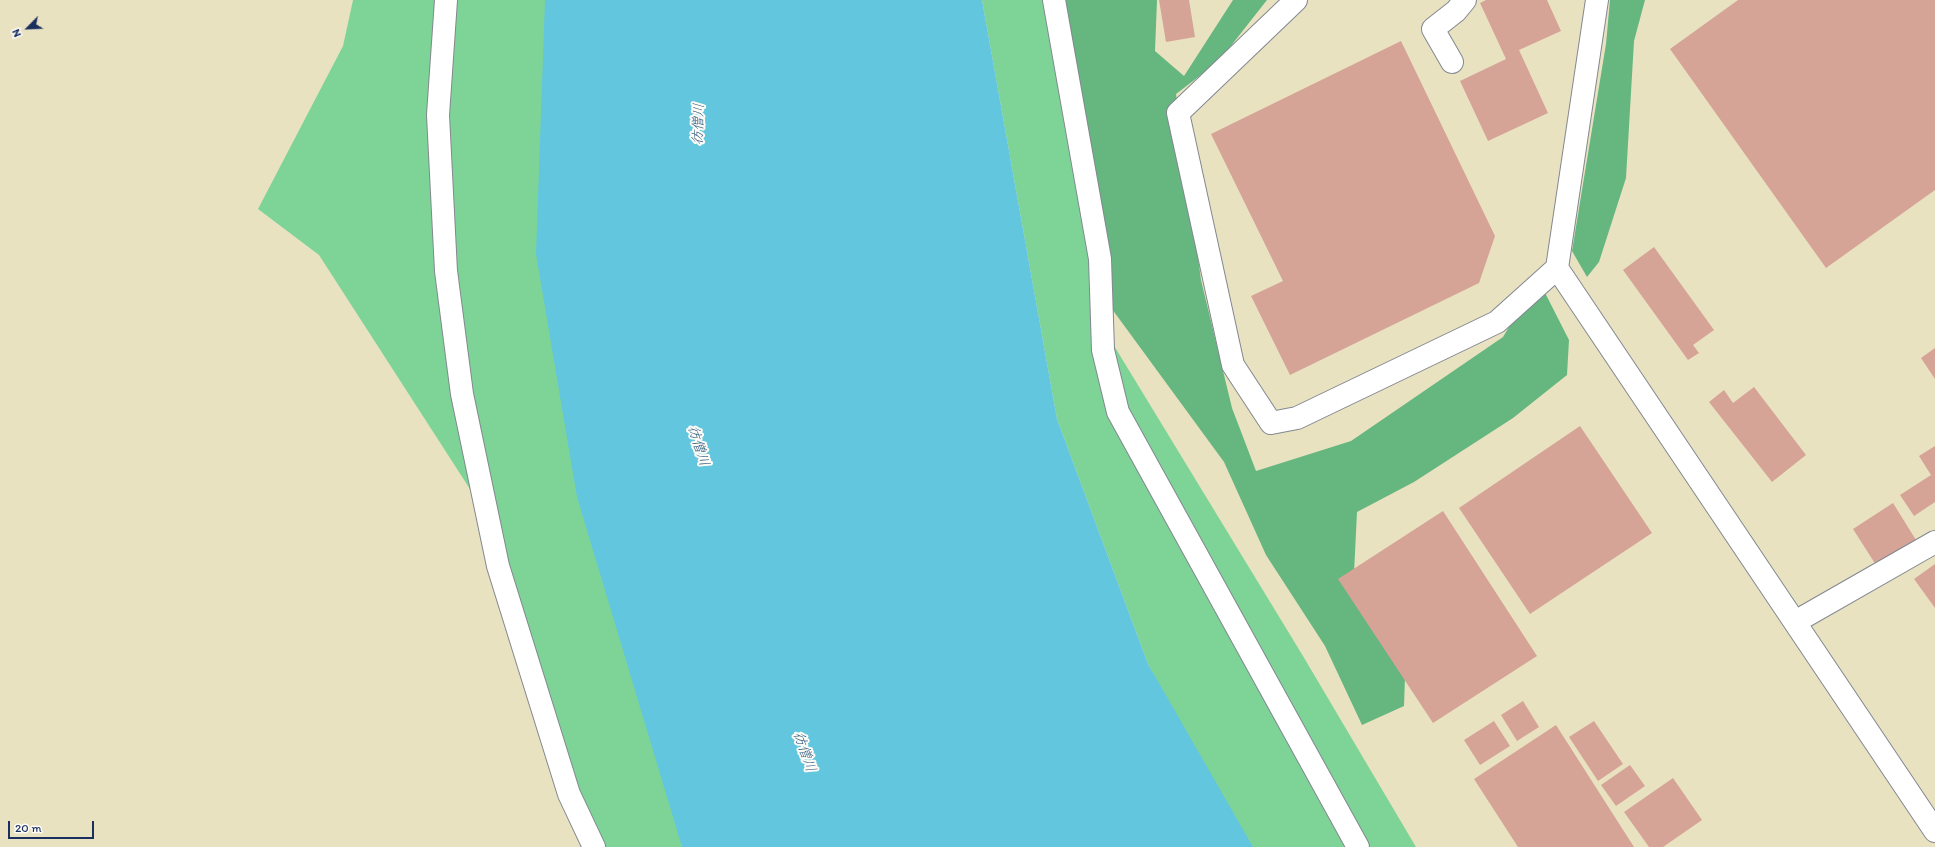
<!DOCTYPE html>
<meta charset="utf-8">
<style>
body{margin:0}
#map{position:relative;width:1935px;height:847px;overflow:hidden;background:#e9e2c1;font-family:Itim,sans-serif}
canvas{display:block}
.north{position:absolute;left:8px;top:8px;width:40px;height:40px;-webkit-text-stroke:3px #fdfcf7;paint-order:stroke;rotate:246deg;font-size:11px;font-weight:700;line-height:16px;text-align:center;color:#1b2f5e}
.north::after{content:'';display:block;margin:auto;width:14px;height:18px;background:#1b2f5e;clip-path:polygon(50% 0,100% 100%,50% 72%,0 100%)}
.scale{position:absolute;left:8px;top:821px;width:86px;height:18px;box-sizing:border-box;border:2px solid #1b2f5e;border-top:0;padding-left:5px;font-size:12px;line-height:14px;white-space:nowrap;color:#1b2f5e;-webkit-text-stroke:3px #fdfcf7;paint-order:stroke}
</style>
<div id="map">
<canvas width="1935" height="847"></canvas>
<div class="north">N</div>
<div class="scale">20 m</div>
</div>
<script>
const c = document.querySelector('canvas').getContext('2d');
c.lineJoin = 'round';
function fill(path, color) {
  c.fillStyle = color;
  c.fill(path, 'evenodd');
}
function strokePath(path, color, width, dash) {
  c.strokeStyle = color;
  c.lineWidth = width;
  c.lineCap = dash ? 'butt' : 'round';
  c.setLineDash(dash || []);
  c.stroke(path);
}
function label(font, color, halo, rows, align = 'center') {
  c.font = font + ' Itim,"Klee One",sans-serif';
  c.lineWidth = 4;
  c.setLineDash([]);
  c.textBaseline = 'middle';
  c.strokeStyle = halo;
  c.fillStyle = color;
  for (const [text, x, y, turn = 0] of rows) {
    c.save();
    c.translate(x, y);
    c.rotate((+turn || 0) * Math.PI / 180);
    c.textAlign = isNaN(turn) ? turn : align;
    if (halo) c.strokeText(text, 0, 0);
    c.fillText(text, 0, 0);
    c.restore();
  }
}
fill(new Path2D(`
 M353 0H549L682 847H602L533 675 488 517 319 255 258 209 343 46Z
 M982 0H1054L1102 326 1303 656 1416 847H1246L1148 664 1057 419Z`), '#7ed497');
fill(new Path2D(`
 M1064 0H1157L1155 51 1184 76 1233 0H1267L1219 61 1176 94 1201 280 1232 408 1256 471 1351 441 1503 337 1538 279 1569 340 1567 375 1513 418 1414 482 1357 512 1354 573 1406 649 1404 706 1362 725 1325 646 1266 555 1224 462 1101 294Z
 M1610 0H1645L1634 41 1626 178 1599 262 1587 277 1572 251 1606 44Z`), '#66b680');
fill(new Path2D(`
 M545 0H982L1057 419 1148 664 1253 847H682L577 497 536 254Z`), '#61c6de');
fill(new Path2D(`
 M1159 0H1189L1195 37 1166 42Z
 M1486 0H1547L1561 31 1519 50 1548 113 1488 141 1460 81 1506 59 1480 3Z
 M1738 0H1935V190L1826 268 1670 49Z
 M1401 41 1495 236 1479 283 1290 375 1251 296 1283 281 1211 134Z
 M1654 247 1714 330 1693 345 1699 353 1688 360 1623 270Z
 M1935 348V379L1921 358Z
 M1754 387 1806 455 1772 482 1709 402 1724 390 1733 403Z
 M1580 426 1652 533 1530 614 1459 508Z
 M1935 446V502L1914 516 1900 495 1931 475 1919 456Z
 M1893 503 1916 540 1876 565 1853 529Z
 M1443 511 1537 656 1433 723 1338 579Z
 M1935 564V608L1914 579Z
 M1523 701 1539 727 1517 741 1501 715Z
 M1494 721 1510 746 1480 765 1464 740Z
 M1594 721 1623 764 1598 781 1569 737Z
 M1556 725 1634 847H1518L1474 779Z
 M1630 765 1645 786 1616 806 1601 785Z
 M1673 778 1702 820 1663 847H1649L1624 812Z`), '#d6a397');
const minor = new Path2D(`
 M446 0 438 115 446 271 462 394 498 566 569 794 594 847
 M1054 0 1100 259 1103 350 1118 412 1358 847
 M1296 0 1178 113 1233 365 1271 423 1297 418 1497 322 1557 268 1597 0
 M1452 62 1433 29 1456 11 1465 0
 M1557 268 1935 831
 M1795 622 1935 542`);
strokePath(minor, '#828890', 24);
strokePath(minor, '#fff', 22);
label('italic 14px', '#305c84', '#fdfcf7', [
 ["彷僧川",699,124,-88],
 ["彷僧川",698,446,72],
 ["彷僧川",804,752,71]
]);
</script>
